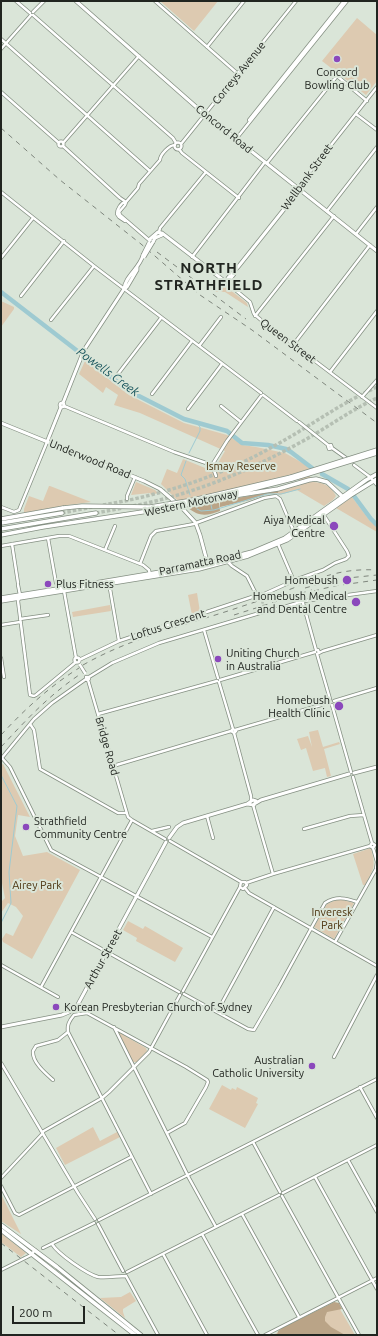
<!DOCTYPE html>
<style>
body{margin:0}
#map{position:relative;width:378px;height:1336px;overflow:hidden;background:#dae5d8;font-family:Ubuntu,sans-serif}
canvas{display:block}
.frame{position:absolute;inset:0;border:2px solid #212520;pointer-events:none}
.scale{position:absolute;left:12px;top:1306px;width:73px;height:18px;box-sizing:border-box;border:2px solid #212520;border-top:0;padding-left:5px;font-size:12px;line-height:14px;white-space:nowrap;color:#212520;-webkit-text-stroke:3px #dae5d8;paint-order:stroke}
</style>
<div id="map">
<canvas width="378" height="1336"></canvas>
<div class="frame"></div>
<div class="scale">200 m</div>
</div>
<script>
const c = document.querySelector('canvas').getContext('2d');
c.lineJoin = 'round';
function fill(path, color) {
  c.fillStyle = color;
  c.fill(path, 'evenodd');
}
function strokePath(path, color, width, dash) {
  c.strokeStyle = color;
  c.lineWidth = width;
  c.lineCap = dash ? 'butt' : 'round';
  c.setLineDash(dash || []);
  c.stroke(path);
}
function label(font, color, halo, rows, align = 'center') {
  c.font = font + ' Ubuntu,sans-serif';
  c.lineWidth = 4;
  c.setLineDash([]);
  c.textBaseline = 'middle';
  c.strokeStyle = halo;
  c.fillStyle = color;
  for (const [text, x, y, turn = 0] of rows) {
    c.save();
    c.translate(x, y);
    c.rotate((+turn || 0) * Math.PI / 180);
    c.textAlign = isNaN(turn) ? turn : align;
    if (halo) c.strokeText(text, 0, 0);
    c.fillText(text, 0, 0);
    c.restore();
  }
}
fill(new Path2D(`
 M160 1H218L194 31Z
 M357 18 377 35V81L366 95 322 61Z
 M216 279 247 303 248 307 225 292H214L208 288Z
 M1 301 14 307V309L1 327Z
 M85 361 129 395 184 423 227 435 243 445 256 447 285 453 313 469 308 470 312 482C323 482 331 486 336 496L333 500 324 506 297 490 279 495 278 494V491L301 485 297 473 226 491 178 501 161 484 167 469 177 473 183 459 210 470 215 468 225 451 140 413 114 405 118 395 106 387 103 393 79 374Z
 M136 482 155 490 158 493 151 495 150 493 131 495Z
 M49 486H50L91 502 68 505 24 513V509L29 496 43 501Z
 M352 497 370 521 377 526V532L336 508Z
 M197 593 200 612 192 615 188 595Z
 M110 605 111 611 73 617 72 612Z
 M318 730 323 747 339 742 340 744 324 749 331 776 327 777 325 768 313 771 306 748 301 750 297 739 308 736 312 747 309 732Z
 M3 764 30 817 18 815 15 836 23 856 47 852 80 870 32 959 3 942 2 939 6 933 13 936 23 916 16 907 8 903 1 913V902L5 898 1 878V765Z
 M371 848C376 868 374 868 365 885H363L353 854Z
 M336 900H343L354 903 334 939 314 927 327 904Z
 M128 921 143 929 145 926 183 948 175 962 136 941 137 938 123 930Z
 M118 1033H120L146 1048 147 1051 137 1062H132Z
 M222 1085 231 1090 232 1088 236 1090 237 1087 258 1098 256 1103 258 1104 245 1128 209 1109Z
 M93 1127 100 1141 117 1132 120 1137 65 1165 56 1148Z
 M1 1194 21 1234 1 1221Z
 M1 1233 26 1253 21 1257 1 1242Z
 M130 1292 136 1301 123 1309V1312L125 1318 100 1298 121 1297Z
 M336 1303 337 1304 355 1335H273Z`), '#ddcab1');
fill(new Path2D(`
 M278 491V493L267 494 250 500 220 507V501Z
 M217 501 218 503H219L220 511C206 516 199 517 187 507Z
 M334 1302 339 1303 342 1309 327 1312 325 1317V1321L331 1327 345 1335H277L278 1331 282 1328Z`), '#baa487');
strokePath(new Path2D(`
 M189 453 200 431V427L197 423
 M186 461 181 475 185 479 190 495
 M211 505 212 509
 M197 509 201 511 214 510 267 494H281L300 489
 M1 775 17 806 9 872 11 903 1 923`), '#9ecad1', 1);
strokePath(new Path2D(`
 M1 292 128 390 135 394 184 419 227 431 242 443 268 445 286 449 291 452 312 468
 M322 474 348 489
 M354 496 371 519 377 525`), '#9ecad1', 4.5);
strokePath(new Path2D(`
 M261 598 264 607`), '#b5bfb3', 2.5, [2.5, 1]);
strokePath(new Path2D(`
 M103 505C163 495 221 476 274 446 309 427 341 403 377 387
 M133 506C194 494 249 471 303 441 328 427 351 410 377 398
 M62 513 92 507
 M96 513 123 508`), '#b5bfb3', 3.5, [3.5, 2]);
const minor = new Path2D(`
 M16 1 30 13
 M155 1 238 74
 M33 12 44 1
 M33 15 173 138 176 143
 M1 39 150 171
 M207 47 244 1
 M1 49 31 15
 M1 92 59 143
 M356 114 377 130
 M249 120 344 1
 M236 139 347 1
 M58.5 144a2.5 2.5 0 1 1 5 0a2.5 2.5 0 1 1-5 0Z
 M174.5 146a3.5 3.5 0 1 1 7 0a3.5 3.5 0 1 1-7 0Z
 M63 143 139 56
 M181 144 296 1
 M63 146 120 198 126 202
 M179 149 182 153 239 198
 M267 163 337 76 367 101
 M299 189 301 183 377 87
 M1 192 94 266 261 393
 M327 211 377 147
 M125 221 119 217 117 214C117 209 121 203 125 202
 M159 232 160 228 206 172
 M356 234 377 207
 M149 240 127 221 120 215 119 212 125 205 126 202 138 188 139 184 160 160C160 155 169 145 175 145
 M192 257 265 162
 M1 258 33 218
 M227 283 250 302 254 314 261 320 377 408
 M21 296 64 241
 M255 316 334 216
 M51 320 94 266
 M293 345 370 245
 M199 346 221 317
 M330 372 377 311
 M118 374 161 318
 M152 394 192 341
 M263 395 297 421
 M362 397 377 380
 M64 406 174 452 212 465
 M221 406 241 422
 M188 409 222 364
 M299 422 328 445
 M332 448 331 445 328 446 329 449 332 448 346 458
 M212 465 227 441 261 396
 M212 465 216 476
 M354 465 370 477 377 485
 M127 499V496L135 477
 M1 507 14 512 19 510 47 442
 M196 523 264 498 276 496 280 499 294 532
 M48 538 56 583
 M12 544 18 583
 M278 544 293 579
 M1 546 59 536H69L143 565 149 570 150 575
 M105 550 115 526
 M228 562 232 566 247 576 257 596
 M140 564 151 536 156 531 194 524
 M295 580 323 570 335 563 346 559 349 556 347 551 323 514
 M109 583 119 641
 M18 585 20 595 18 601 30 695 34 696 36 695 76 662
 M64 591 76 658
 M258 596 259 598H261
 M303 603 316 650H318L319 653
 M263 611a2 2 0 1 1 4 0a2 2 0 1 1-4 0Z
 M267 612 301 602 302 600 304 601 377 591
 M20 619 48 615
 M1 625 20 622
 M204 630 218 678
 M317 654 323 651 377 635
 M317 654 330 699
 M74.5 660a2.5 2.5 0 1 1 5 0a2.5 2.5 0 1 1-5 0Z
 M1 658 4 677
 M79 660 119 641 255 596H258L260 594 262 595 293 581
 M86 677H89V679L87 680Z
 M89 677 112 663 159 643 263 612
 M88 680 128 817 132 820 165 839
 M220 680 315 652
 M219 682 233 729
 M334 701 377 688
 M332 705 351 772
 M98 714 217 681
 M30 724 34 730 40 769 118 813H126
 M235 730 328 703
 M234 733 236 731 233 729 231 731 234 733 251 796V801
 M2 758 10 767 51 850 212 937
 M1 759 34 719 52 703 86 679
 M113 766 231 731
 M353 777 372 843
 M253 805 273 874
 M207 816 213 838
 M304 829 350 816 364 815
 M152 831 169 827
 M170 841 241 882H245L247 885 243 889 240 887 241 882
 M246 883 273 874 370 846
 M245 888 249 893 377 966
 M71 932 179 992
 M335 942 376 869 377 862 373 848 375 845 372 843 370 846 373 848
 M1 965 58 997
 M41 987 132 820
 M183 991 240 887
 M184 994 248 1029 254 1030 279 987 325 903C336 896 346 898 357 902
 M217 1012 274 907
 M114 1027 189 1178 216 1227
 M334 1057 377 975
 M1 1063 78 1193 95 1219
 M53 1080C45 1073 32 1062 33 1051L36 1046 58 1040 68 1032
 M360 1087 377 1118
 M42 1132 102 1098 109 1092 149 1052 180 995
 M253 1142 280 1192
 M348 1160 377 1212
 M315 1177 377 1289
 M1 1178 43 1133
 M1 1186 15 1213 19 1215 131 1157
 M283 1193 377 1145
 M151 1194 68 1032C67 1025 69 1021 74 1015L87 1013 186 1067 207 1080 208 1082 206 1087 185 1123 167 1133
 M282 1196 359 1335
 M242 1214 299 1317
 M99 1220 377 1079
 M98 1224 123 1271
 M202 1234 258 1335
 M52 1244C58 1254 87 1274 98 1277 108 1278 118 1276 126 1276
 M43 1248 94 1223
 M163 1254 207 1335
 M25 1258 31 1255 35 1250
 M1 1270 17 1262
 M127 1272 279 1195
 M126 1276 158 1335
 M265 1335 377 1278`);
const major = new Path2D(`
 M76 1 202 112 377 251
 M158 232 161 233 162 235 155 238 153 242H150V239Z
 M162 233 227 283 234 274
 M226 283 228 278 238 267 293 198 299 189
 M124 289C125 276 140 268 143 255
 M60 405a2 2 0 1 1 4 0a2 2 0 1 1-4 0Z
 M63 403 84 350 124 289 127 287 137 270V267
 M1 423 144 481 160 489 175 502
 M47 442 61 407
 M183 509 195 522
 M196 524 200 535 208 565
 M354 773 377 767
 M256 803 261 800 349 774
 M169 838 177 827 183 823 247 804 253 800 256 801 254 805 247 804
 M1 1027 62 1015 69 1012 77 1006 166 842`);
const highway = new Path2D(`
 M233 494 292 479
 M221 498 278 489 309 480 316 479 327 482 343 497
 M193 500 291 477
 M194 503 223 497
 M1 519 63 508
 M1 523 62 513
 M1 529 96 513
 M1 535 43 527 162 509
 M1 598 101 582 202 565 252 552 285 538 366 480 377 474
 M1 601 199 569 248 556 287 540 351 495 377 479
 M1 1225 57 1267 141 1335
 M1 1230 135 1335`);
strokePath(minor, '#859083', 4);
strokePath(major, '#859083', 4.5);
strokePath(highway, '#859083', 5);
strokePath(minor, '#fff', 2.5);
strokePath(major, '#fff', 3);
strokePath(highway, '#fff', 3.5);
strokePath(new Path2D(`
 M1 128 60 180 141 244 200 295 252 330 377 423
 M157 252 246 319
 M305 588 338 579 377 575
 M314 591 334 586 377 580
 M272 602 312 590
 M234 615 278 601
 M83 665C132 637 187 625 240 607 255 602 271 597 286 591 318 578 341 568 377 570
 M1 735C25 709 49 687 79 668
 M1 747C28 718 49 695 82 673
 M1 1243 119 1335`), '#7e857c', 1, [5, 5]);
const minorBridge = new Path2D(`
 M80 665 85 673
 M17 1262 25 1258`);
const majorBridge = new Path2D(`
 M143 255 149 243
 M144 257 153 242`);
const highwayBridge = new Path2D(`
 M291 477 377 450
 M292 479 377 453
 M63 508 82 506 150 507 193 500
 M162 509 194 503`);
strokePath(minorBridge, '#859083', 4, []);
strokePath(majorBridge, '#859083', 4.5, []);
strokePath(highwayBridge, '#859083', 5, []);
strokePath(minorBridge, '#fff', 2.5);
strokePath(majorBridge, '#fff', 3);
strokePath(highwayBridge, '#fff', 3.5);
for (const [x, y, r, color] of [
 [337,59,4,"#8b48bc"],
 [334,526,5,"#8b48bc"],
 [347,580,5,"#8b48bc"],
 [48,584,4,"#8b48bc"],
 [356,602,5,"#8b48bc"],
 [218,659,4,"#8b48bc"],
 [339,706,5,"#8b48bc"],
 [26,827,4,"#8b48bc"],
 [56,1007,4,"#8b48bc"],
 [312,1066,4,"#8b48bc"]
]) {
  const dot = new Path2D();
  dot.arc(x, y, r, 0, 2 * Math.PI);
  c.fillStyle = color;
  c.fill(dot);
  strokePath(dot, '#dae5d8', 1.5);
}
label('11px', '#212520', '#dae5d8', [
 ["Concord",337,72,"center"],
 ["Bowling Club",337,85,"center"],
 ["Aiya Medical",325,520],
 ["Centre",325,533],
 ["Homebush",338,580],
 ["Plus Fitness",56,584,"left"],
 ["Homebush Medical",347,596],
 ["and Dental Centre",347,609],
 ["Uniting Church",226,653,"left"],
 ["in Australia",226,666,"left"],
 ["Homebush",330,700],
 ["Health Clinic",330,713],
 ["Strathfield",34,821,"left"],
 ["Community Centre",34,834,"left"],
 ["Korean Presbyterian Church of Sydney",64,1007,"left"],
 ["Australian",304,1060],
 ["Catholic University",304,1073]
], 'right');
label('11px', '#212520', '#dae5d8', [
 ["Correys Avenue",239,73,-51],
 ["Concord Road",224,129,39],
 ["Wellbank Street",307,177,-54],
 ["Queen Street",288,341,37],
 ["Underwood Road",90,459,22],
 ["Western Motorway",191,503,-12],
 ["Parramatta Road",200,563,-12],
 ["Loftus Crescent",168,625,-18],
 ["Bridge Road",107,746,74],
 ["Arthur Street",103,959,-61]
]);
label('11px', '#4b320d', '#dae5d8', [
 ["Ismay Reserve",241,466],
 ["Airey Park",37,885],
 ["Inveresk",332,912],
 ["Park",332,925]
]);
label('italic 12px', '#14525a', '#dae5d8', [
 ["Powells Creek",108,372,36]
]);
c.letterSpacing = '1px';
label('bold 15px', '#212520', '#dae5d8', [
 ["NORTH",209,268],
 ["STRATHFIELD",209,285]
]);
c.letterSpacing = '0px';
</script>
